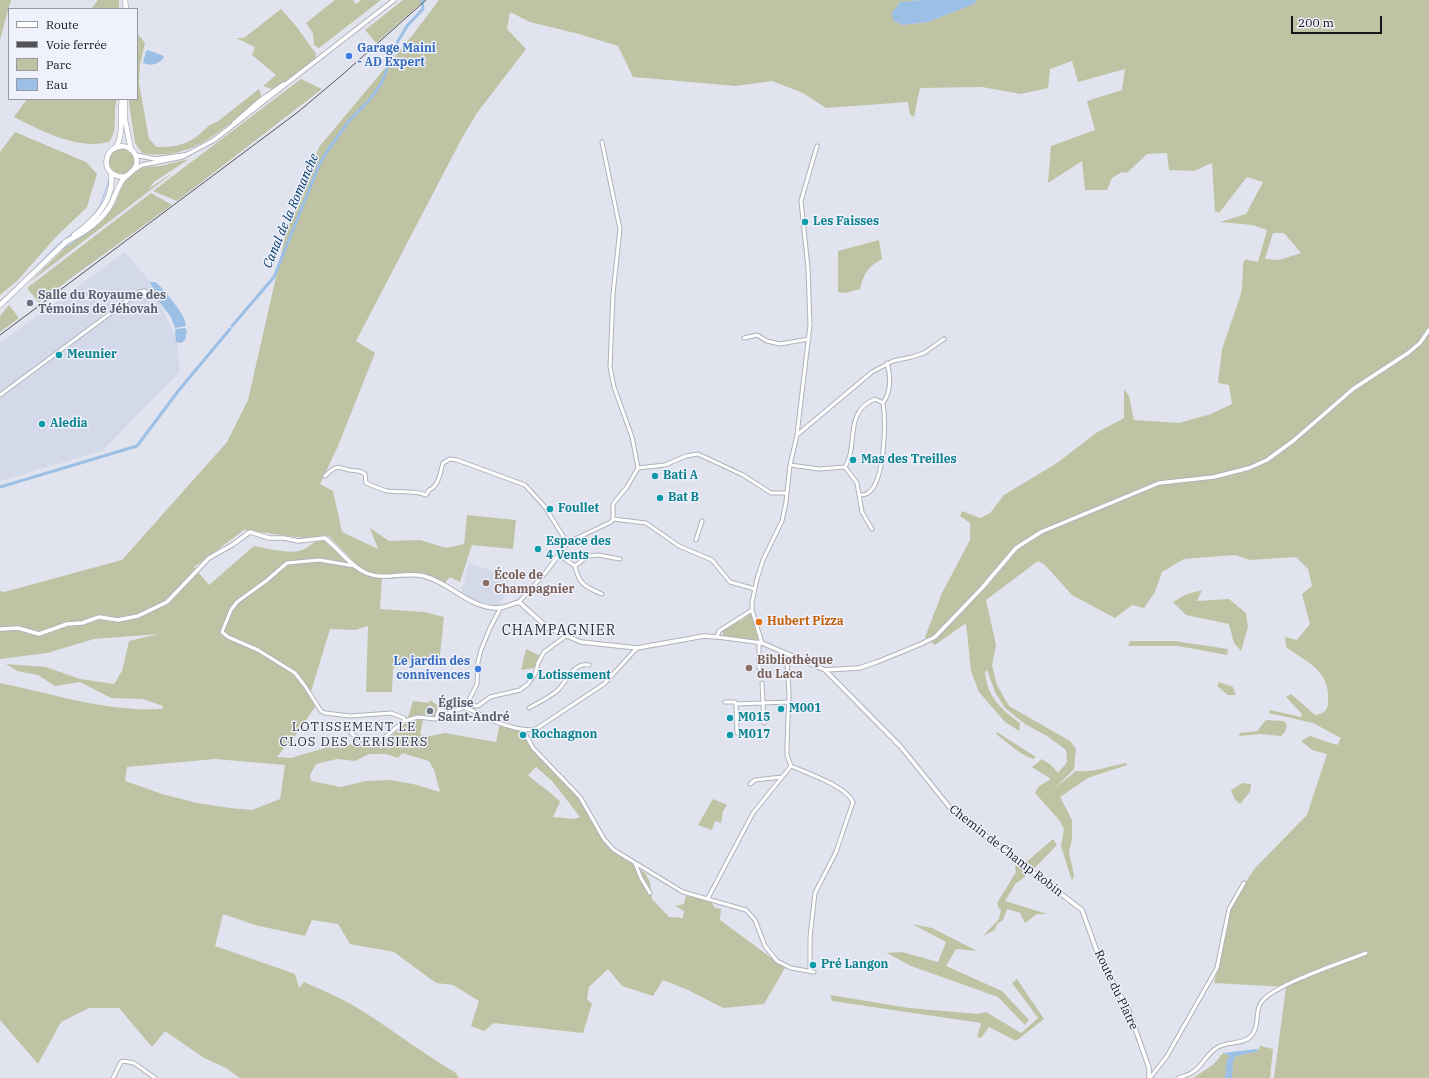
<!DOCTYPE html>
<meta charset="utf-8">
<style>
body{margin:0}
#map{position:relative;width:1429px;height:1078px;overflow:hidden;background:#e1e4ee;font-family:"IBM Plex Serif",serif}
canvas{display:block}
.legend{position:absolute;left:8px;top:8px;width:130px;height:92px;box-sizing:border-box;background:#eff1fc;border:1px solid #9899a1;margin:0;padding:5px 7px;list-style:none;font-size:12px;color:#151619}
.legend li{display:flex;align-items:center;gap:8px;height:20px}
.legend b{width:20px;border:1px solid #9899a1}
.scale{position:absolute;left:1291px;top:16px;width:91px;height:18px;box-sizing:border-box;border:2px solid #151619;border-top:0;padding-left:5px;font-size:12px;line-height:14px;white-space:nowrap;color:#151619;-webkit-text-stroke:3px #eff1fc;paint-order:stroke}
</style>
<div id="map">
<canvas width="1429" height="1078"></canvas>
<ul class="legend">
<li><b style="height:5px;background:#fff"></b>Route</li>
<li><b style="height:5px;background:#525358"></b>Voie ferrée</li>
<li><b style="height:11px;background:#bfc3a3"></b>Parc</li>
<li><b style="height:11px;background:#9bbfe5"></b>Eau</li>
</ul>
<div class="scale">200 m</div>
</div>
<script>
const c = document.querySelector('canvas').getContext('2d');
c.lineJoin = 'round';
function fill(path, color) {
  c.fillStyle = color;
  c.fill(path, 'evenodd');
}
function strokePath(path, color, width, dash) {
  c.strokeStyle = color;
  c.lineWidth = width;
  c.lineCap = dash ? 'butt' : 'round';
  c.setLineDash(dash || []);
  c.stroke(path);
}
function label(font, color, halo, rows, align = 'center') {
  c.font = font + ' "IBM Plex Serif",serif';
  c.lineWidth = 3;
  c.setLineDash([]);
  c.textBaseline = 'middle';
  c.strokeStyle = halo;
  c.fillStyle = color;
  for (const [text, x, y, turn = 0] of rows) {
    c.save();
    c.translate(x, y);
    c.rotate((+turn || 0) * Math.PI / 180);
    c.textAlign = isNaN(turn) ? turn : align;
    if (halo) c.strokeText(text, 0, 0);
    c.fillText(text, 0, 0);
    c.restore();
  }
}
fill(new Path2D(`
 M125 252 147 278 177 339 180 372 102 451 0 481V343Z
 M469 563 501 574 509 581 508 593 497 606 472 600 461 593Z`), '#d4d9ea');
fill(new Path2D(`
 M0 0H11L0 40Z
 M98 0H119V9H91Z
 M335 0H353L356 4 361 0H381L319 48 314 45 313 33 306 23Z
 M403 0H425L376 43 365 30Z
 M439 0H921L900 2 893 13V20L902 25 928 22 974 4 977 0H1429V1078H1274L1286 987 1214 983 1232 903 1255 868 1307 815 1327 754 1312 750 1301 741 1310 736 1337 745 1341 738 1313 723 1269 713 1270 710 1301 717 1302 714 1286 697 1291 694 1315 715C1324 713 1328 711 1328 702 1330 670 1309 664 1286 647L1285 637 1297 640 1310 624 1302 594 1312 586 1308 569 1296 557 1250 560 1235 555 1184 559 1162 572 1155 592 1144 608 1132 605 1115 618 1072 595 1045 565 1038 561 986 600 996 645 992 665 997 685 1009 706 1070 741 1076 749 1074 769 1055 788 1076 771C1091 773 1110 766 1126 763L1127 765 1088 778 1060 797 1072 820V839L1069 853 1074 875 1072 881 1061 846 1064 829 1060 821 1035 793 1039 786 1051 779 1032 767 1042 759 1051 765 1058 773 1067 762 1066 750 1047 736 1025 724 1005 708 995 692 987 670 985 672C987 697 1001 709 1020 723L1019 731 1005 722 979 692 971 671 966 623 935 645 925 637 942 593 970 540V523L960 516 962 511 980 518 990 513 1004 495 1057 463 1096 433 1124 418V389L1129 396 1134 420 1179 423 1211 414 1232 404 1229 385 1218 383 1222 349 1240 297 1242 288 1243 264 1245 259 1258 262 1267 230 1252 225 1220 222 1246 214 1263 182 1247 177 1219 213 1215 211 1212 163 1194 171 1169 170 1167 153 1147 154 1127 173 1122 172 1112 178 1107 190H1085L1082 161 1048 183 1051 146 1095 130 1087 101 1122 90 1125 69 1078 82 1072 61 1050 69 1048 88 1021 94 982 87 920 88 914 117 910 115 908 102 826 108 803 93 772 81 736 86 633 77 618 46 579 34 530 22 510 12 507 29 526 49 477 113 462 138 356 341 375 353 338 446 320 484 333 491 342 532 378 549 370 528 389 541 420 540 446 548 464 544 467 515 516 520 513 549 472 545 460 582 450 577 445 583 416 577 382 579 380 609 424 612 444 617 439 665 400 662 393 669 392 692H366L368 626 355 630 330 629 310 695 315 707 289 745 284 748 277 757 291 758 325 748 364 743 373 746C378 744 383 742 387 739 400 730 405 719 423 720L420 735 431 736 445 733 496 742 500 724 523 731 530 747 581 799 609 846 646 874 650 883 652 899 669 917 683 918 684 911 675 906 684 904 686 896 709 899 715 908 721 909 720 920 785 968 764 1004 723 1008 688 990 663 980 653 996 622 986 608 969 589 987 587 999 592 1004 583 1033 494 1023 484 1031 471 1026 479 1001 453 985 436 983 394 952 350 944 338 924 312 920 305 936 255 925 223 914 215 946 295 974 299 988 304 982C324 991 346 1000 364 1012 395 1032 424 1054 456 1073L459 1078H240L226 1068 204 1058 165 1031 152 1047 119 1008H89L61 1022 38 1064 0 1020V683C54 694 106 712 162 709L163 706 143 699 111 698 80 682 55 686 38 675 17 671 6 664 46 667 80 679 114 684 122 671 129 641 159 634 94 639 47 653 0 659V591L4 592 122 560 227 442 248 400 286 233 319 147 411 37ZM1273 233H1284L1301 253 1279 260 1265 259ZM244 530 304 538 329 536 357 565 377 577 356 570 324 541C311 541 312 546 302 550 291 555 266 548 254 546L209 585 194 567ZM402 753 429 761 434 770 440 792 413 784 390 780 366 781 341 787 311 781 310 775 316 764 337 759 355 761 369 754H386L398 758ZM215 759 285 765 280 799 252 810 230 808 197 803 162 794 125 781 127 767ZM536 767 552 781 580 817 575 819 553 817 560 802C552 792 538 785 528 775Z
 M281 9 296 26 316 54 315 58C302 69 288 83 272 89L263 86 276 75 252 55 255 47 236 38H244Z
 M137 33 145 43 140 65 139 83 149 139 157 147C172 147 184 146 196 137 204 131 207 125 217 122L259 89 261 95 259 99C223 129 192 162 142 153L135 143 129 103V99H137Z
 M301 79 322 89 177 201 153 191Z
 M27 99H117C112 115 119 128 109 142 77 150 42 131 14 117Z
 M15 132 86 162 97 174 87 207 56 237 17 281 0 295V152Z
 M109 161a13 13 0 1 1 26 0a13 13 0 1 1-26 0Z
 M189 159 154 182 148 189 174 172 30 282 65 248 103 220 115 204 124 180 141 167 160 166Z
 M151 193 172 205 71 278 39 303 27 288Z
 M879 240 882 259C869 266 863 274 860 289L846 293 838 292V251Z
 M9 305 19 318 0 332V316Z
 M1202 590 1197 601 1229 599 1246 613 1248 627 1241 651 1234 643 1229 624 1186 615 1173 602 1185 595Z
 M751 613 759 641 723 636 722 630 742 620Z
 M1130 641H1174L1228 649 1227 655 1178 646H1128Z
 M526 649 539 655 534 668 521 670Z
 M1219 682 1233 687 1236 695H1228L1217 686Z
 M430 700 440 707 436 716H431L435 708 429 705 425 715H415L408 718 413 701 429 703Z
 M1266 720 1284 721 1287 725 1285 732 1281 736 1261 734 1239 736 1240 733 1257 731Z
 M997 732 1036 757 1033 759C1019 754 1008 743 996 734Z
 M1243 783 1251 784 1250 792 1240 804 1235 800 1231 790Z
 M713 799 727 805 723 811 721 823 715 821 712 830 698 825Z
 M1053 839 1057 845C1049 853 1024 880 1016 883L1005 901 1047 914H1037L1025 923 1020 913 1007 909 1003 920 997 924 995 930 983 936 999 919 1001 909H999L997 903 1016 872 1015 865 1024 864Z
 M912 924 932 928 977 951 956 949 946 966 1002 991 1029 1020 1025 1025 998 997 911 966 887 953 902 952 938 962 946 942Z
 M1017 979 1044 1019 1016 1041 989 1027 981 1038 977 1037 981 1023 832 1001 830 995 909 1008 978 1014 986 1012 1021 1033 1038 1018 1012 983Z
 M1260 1046 1273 1049 1270 1078H1232L1233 1062 1236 1056 1258 1051Z
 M1223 1053 1230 1056 1225 1078H1193L1214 1064Z`), '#bfc3a3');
fill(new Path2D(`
 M921 0H977L974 4 928 22 902 25 893 20 892 13 900 2Z
 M148 50 164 56 163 59C157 65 151 66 143 63L146 51Z
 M150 282H156C164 290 186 315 186 326L175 328 171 317 156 298Z
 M185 328 187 331 185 340 181 343 176 342 175 329Z
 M1257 1049 1259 1051 1236 1056 1233 1062 1232 1078H1225L1227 1059 1230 1056 1223 1053Z`), '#9bbfe5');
strokePath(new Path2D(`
 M92 217 100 206 109 180
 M104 218 114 204
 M60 251 89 232 101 221
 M42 269 52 259
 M28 275 57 245 88 221
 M0 301 4 298`), '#9bbfe5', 1);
strokePath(new Path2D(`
 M232 326 274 277 320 163 328 150 349 121 370 99 381 84 398 41 407 26 423 9 422 0
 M0 487 137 446 179 390 230 329`), '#9bbfe5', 3);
const minor = new Path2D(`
 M602 142 620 229 613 294 610 367 614 387 632 437 638 468
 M744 338 757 335 767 341 780 344 809 339
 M0 395 139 292 145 291 146 295 145 297 137 294
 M797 435 872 372 893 361 912 357 924 353 944 339
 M790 465 819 469 845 467 857 483 862 512 872 529
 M845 467C859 445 843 412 875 399L883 403
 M638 468 665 465 686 456 698 454 743 475 771 493H787
 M325 476C335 466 336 466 349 470 355 471 360 470 365 474L366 483C373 486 380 489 387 491 401 493 413 490 426 495L429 490C439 486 440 473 443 463L450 459 457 460 525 485 545 507 563 536 566 545
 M859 495C862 495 866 495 868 493 885 482 886 422 883 403 891 392 891 376 887 363
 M613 519 646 523 679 546 712 560 730 582 755 589
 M696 540 702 521
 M559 555 575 566C579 585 586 587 602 594
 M355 566 319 560 287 563 266 581 237 602 231 610 222 632 228 637 258 650 295 673 305 686 321 711 325 713 350 716 391 713 404 718V721
 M575 566 588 556 598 555 620 559
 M519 602 546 572 566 545 575 539 611 522 613 519V504L627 487 638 468
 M752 610 719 631 717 637 762 643
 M759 642V668
 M762 643 752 610V602L757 579 763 560 782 521 786 502 790 465 797 435 810 325 808 268 801 201 817 146
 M789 655 787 661 789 694 787 745V755L791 766
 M762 683 764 723
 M725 702H735L736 704
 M465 708C474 710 480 715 488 719 501 724 522 732 536 729L604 684 637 648
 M465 708 477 684 478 662 481 650 490 628 501 607
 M529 708C539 702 551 697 559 689 568 679 574 662 589 665
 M438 717 437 715 440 708 447 714
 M523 730 533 748 580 797 604 839 614 850 683 892 746 910 755 920 765 946 777 961 791 968 814 972
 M351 733 356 737 369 743 374 742 384 738 404 721 418 717 435 719 469 705 478 706 490 697 520 690 528 684 535 674 538 663 544 652 566 636
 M737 733 736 704 789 702
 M791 766C807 773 846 786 853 802L836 852 815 893 810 937V970
 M750 784 755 780 782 777
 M635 863 641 878 650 893
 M708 898 753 813 791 766
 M113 1078 121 1062 123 1061 134 1063 155 1078
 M1150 1078 1167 1056 1217 968 1229 909 1244 883
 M1178 1078C1204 1072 1201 1057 1218 1047 1228 1041 1244 1045 1252 1035 1261 1024 1253 1009 1264 999 1282 982 1341 963 1366 953`);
const tertiary = new Path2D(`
 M234 123 259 101 284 84
 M135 155 156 159 184 155
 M134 170 142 165 182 157 214 140 394 0
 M0 629 18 628 39 634 67 624 82 623 99 617 118 620 138 616 167 602 209 558 232 545 250 532 269 538H284L298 541 325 538C339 549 350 566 366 573 385 581 405 571 424 576 449 582 468 607 495 608 503 609 511 604 519 602L548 628 581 642 637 648 704 636 717 637
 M762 643 825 670 859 668 877 662 921 644 935 637 982 588 1016 548 1041 532 1159 483 1214 477 1249 468 1267 460 1293 441 1353 389 1408 353 1420 343 1429 330
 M825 670 901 747 951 809 1082 910 1099 957 1129 1011 1149 1068V1078`);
const primary = new Path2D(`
 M74 235C95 220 115 200 111 173
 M65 242C82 234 100 223 110 206 114 198 117 189 122 181 127 173 140 170 136 157 130 138 102 146 107 167 111 175 118 178 127 176
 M0 305 67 241`);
const trunk = new Path2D(`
 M125 0 126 9
 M125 99V120L131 150
 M115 148C125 136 119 114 122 99`);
strokePath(minor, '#afb2bc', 5);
strokePath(tertiary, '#afb2bc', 5.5);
strokePath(primary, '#afb2bc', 6);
strokePath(trunk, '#afb2bc', 6);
strokePath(minor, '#fff', 3);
strokePath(tertiary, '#fff', 3.5);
strokePath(primary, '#fff', 4.5);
strokePath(trunk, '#fff', 4.5);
strokePath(new Path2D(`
 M0 335 298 112 342 75 426 0`), '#525358', 1);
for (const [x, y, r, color] of [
 [349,56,4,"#3f7fe0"],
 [805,222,4,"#0f9aa8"],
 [30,303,4,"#6b7280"],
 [59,355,4,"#0f9aa8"],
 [42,424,4,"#0f9aa8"],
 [853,460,4,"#0f9aa8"],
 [655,476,4,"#0f9aa8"],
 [660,498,4,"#0f9aa8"],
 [550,509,4,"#0f9aa8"],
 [538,549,4,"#0f9aa8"],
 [486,583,4,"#8d6e63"],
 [759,622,4,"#e8710a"],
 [749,668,4,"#8d6e63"],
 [478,669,4,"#3f7fe0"],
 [530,676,4,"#0f9aa8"],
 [781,709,4,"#0f9aa8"],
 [430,711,4,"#6b7280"],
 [730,718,4,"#0f9aa8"],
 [523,735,4,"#0f9aa8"],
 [730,735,4,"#0f9aa8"],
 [813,965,4,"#0f9aa8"]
]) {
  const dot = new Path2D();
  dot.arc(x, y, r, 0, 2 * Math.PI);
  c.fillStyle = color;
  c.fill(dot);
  strokePath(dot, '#eff1fc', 1.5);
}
label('bold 12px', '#366cbe', '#eff1fc', [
 ["Garage Maini",357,49],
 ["- AD Expert",357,63],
 ["Le jardin des",470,662,"right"],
 ["connivences",470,676,"right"]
], 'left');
label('bold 12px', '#0d838f', '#eff1fc', [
 ["Les Faisses",813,222],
 ["Meunier",67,355],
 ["Aledia",50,424],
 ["Mas des Treilles",861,460],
 ["Bati A",663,476],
 ["Bat B",668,498],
 ["Foullet",558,509],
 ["Espace des",546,542],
 ["4 Vents",546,556],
 ["Lotissement",538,676],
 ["M001",789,709],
 ["M015",738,718],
 ["Rochagnon",531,735],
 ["M017",738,735],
 ["Pré Langon",821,965]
], 'left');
label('bold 12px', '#5b616d', '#eff1fc', [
 ["Salle du Royaume des",38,296],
 ["Témoins de Jéhovah",38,310],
 ["Église",438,704],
 ["Saint-André",438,718]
], 'left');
label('bold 12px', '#785e54', '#eff1fc', [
 ["École de",494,576],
 ["Champagnier",494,590],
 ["Bibliothèque",757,661],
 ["du Laca",757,675]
], 'left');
label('bold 12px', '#c56008', '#eff1fc', [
 ["Hubert Pizza",767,622]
], 'left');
label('12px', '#151619', '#eff1fc', [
 ["Chemin de Champ Robin",1006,851,38],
 ["Route du Platre",1116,990,65]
]);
label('italic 13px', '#013a69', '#eff1fc', [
 ["Canal de la Romanche",291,211,-67]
]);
c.letterSpacing = '1px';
label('13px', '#2d2f36', '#eff1fc', [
 ["LOTISSEMENT LE",354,727],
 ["CLOS DES CERISIERS",354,742]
]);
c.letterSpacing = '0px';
c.letterSpacing = '1px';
label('14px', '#2d2f36', '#eff1fc', [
 ["CHAMPAGNIER",559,631]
]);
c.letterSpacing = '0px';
</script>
